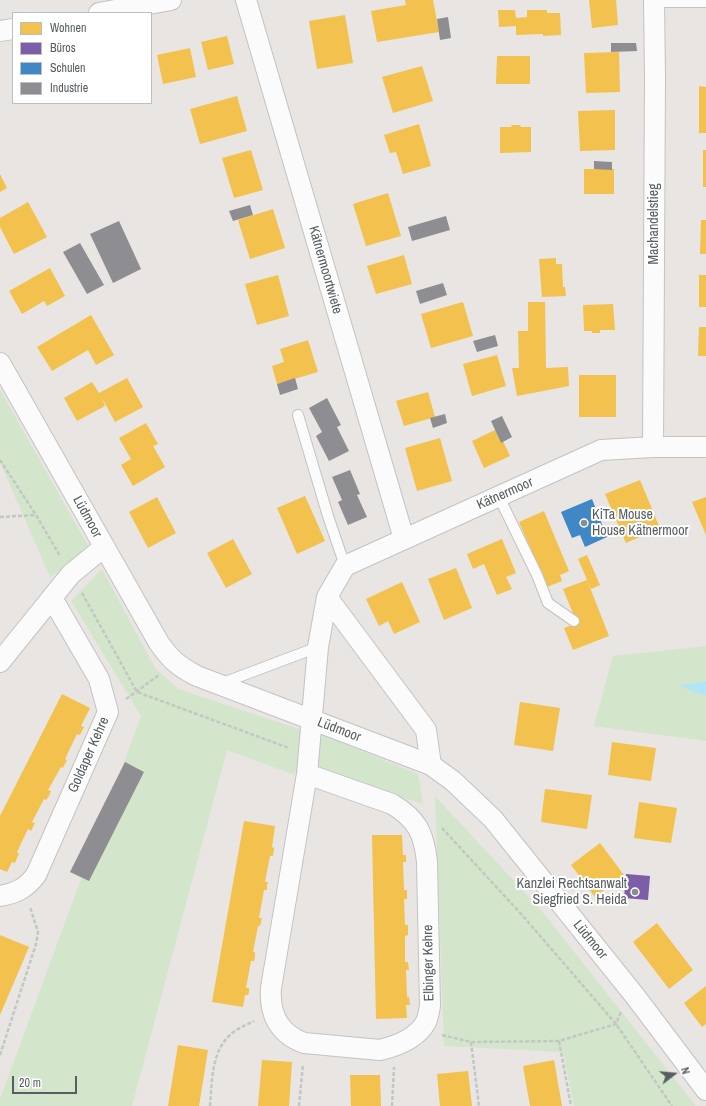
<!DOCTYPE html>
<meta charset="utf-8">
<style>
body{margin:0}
#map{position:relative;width:706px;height:1106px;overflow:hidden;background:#e8e5e2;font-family:"Archivo Narrow",sans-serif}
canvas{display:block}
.legend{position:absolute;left:12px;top:12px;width:140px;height:92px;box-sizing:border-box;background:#fff;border:1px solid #bcbebf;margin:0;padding:5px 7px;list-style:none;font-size:12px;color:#575d60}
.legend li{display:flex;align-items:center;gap:8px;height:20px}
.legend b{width:20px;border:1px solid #bcbebf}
.north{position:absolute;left:654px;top:1054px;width:40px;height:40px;-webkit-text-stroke:3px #fff;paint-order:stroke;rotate:74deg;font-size:11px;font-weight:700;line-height:16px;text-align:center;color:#575d60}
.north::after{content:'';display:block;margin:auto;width:14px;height:18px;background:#575d60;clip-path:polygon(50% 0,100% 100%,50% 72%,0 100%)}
.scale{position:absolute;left:12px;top:1076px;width:65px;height:18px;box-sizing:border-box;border:2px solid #575d60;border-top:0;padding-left:5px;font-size:12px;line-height:14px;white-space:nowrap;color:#575d60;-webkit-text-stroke:3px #fff;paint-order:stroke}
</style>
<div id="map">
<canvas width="706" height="1106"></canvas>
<ul class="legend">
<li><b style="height:11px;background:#f2c14e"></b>Wohnen</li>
<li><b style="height:11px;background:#7b5ea7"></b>Büros</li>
<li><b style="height:11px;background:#3f88c5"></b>Schulen</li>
<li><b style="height:11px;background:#8d8d92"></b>Industrie</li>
</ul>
<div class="north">N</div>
<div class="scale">20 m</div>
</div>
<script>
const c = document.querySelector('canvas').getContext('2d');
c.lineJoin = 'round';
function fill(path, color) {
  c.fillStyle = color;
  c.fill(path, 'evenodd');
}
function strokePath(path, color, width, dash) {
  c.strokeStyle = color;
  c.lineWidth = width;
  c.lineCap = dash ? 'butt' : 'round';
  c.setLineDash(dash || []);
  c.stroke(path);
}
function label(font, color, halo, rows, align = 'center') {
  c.font = font + ' "Archivo Narrow",sans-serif';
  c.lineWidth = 4;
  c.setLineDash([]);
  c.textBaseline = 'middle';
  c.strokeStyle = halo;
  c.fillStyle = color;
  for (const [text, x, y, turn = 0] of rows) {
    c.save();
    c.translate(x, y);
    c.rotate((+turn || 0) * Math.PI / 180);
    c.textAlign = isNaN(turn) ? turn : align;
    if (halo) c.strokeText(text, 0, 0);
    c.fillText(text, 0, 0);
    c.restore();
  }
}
fill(new Path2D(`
 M0 390 90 549 50 577 0 462Z
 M102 569 155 668 178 689 305 731 295 775 227 750 132 1106H0V1099L141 716 71 601Z
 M706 646V741L594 726 613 656Z
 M322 735 418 774 423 804 313 769Z
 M435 796 541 910 696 1106H574L563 1052 444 1046Z`), '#d3e6cb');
fill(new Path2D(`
 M706 681V696L679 686Z`), '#b2e6f6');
fill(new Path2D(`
 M405 0H433L439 32 377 42 371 11 406 5Z
 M589 0H616L618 25 592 28Z
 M498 10H515L516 18 527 17V10H547V13H560L561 35 543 36V34L516 35V26L499 27Z
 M345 15 353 63 317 69 309 21Z
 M227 36 234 64 208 70 201 42Z
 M190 48 196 77 163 84 157 55Z
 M619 52 620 92 586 93 584 53Z
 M497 56H530V84H496Z
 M422 66 433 101 393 113 382 77Z
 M699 86 706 87V133H699Z
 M237 96 247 131 200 144 190 109Z
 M615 110V150L580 151 578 111Z
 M419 124 431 166 403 174 396 152 390 153 384 135Z
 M511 125H520L521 127H531V152L500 153V127H512Z
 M251 150 263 190 234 198 222 158Z
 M703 150H706V187H703Z
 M584 169H614V194H584Z
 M0 174 7 188 0 192Z
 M388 193 401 236 366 246 353 204Z
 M28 202 47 237 14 254 0 227V218Z
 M273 209 285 248 250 259 238 220Z
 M701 220H706V254H700Z
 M404 255 412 284 376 294 367 266Z
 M556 258V264H562L563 287H565L566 296 542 297 539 259Z
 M50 268 65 296 47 306 44 301 22 314 9 291Z
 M278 275 289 316 257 325 245 284Z
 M699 275H706V307H699Z
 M463 302 473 336 431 348 421 314Z
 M528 302H545L546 368 568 367 569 386 517 396 512 368H519L518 331H528Z
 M613 304 615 330H600V333H592V331H584L583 305Z
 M91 315 114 355 96 365 88 350 52 371 37 347Z
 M699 327H706V356H698Z
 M308 340 318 372 277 384 272 366 284 362 280 349Z
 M497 355 506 386 472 396 463 364Z
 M579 375H616V417H579Z
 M127 378 143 407 115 422 102 398 105 406 77 421 64 398 92 382 99 393Z
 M428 392 435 417 404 426 396 401Z
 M146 423 158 444 153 446 165 467 133 486 121 465 131 459 119 438Z
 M495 430 501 443 503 441 510 456 484 468 472 441Z
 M440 438 452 481 417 491 405 448Z
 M640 480 660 528 626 543 605 494Z
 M305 496 325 541 297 554 277 508Z
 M157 497 176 533 148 548 129 512Z
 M706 497V535L692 502Z
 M544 511 569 571 560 575 562 581 547 587 519 522Z
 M233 539 252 574 226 588 207 553Z
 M502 539 516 573 506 577 512 589 497 595 484 564 473 569 467 554Z
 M587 555 600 585 591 589 578 559Z
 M456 568 472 608 444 620 428 579Z
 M587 580 609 636 573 650 564 628 577 623 563 589Z
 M402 582 420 622 394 634 388 621 379 626 366 599Z
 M62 694 90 708 81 726 84 727 80 735 77 734 65 759 67 760 63 768 61 767 48 790 51 791 49 796 46 800 44 799 32 822 35 823 31 831 28 829 17 852 19 854 17 858 15 863 12 862 7 872 0 869V816Z
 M520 702 560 708 553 751 514 745Z
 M612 742 656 748 651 781 608 775Z
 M545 789 592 795 587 829 541 822Z
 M639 802 677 808 671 843 634 838Z
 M244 821 275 826 272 847 274 848 273 856H270L265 882H268L267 886V890H264L259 918H262L260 926H258L253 952H255V957L254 961H251L246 988H249V992L248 995H245L243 1007 212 1002Z
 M372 835H402L403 855H406V862H403L404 890H407V899H404L405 925H408V935L405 936V962H408L409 970H406L407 997H409L410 1005H406L407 1018 376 1019Z
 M600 843 624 875 595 897 571 865Z
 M657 923 693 970 669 989 633 942Z
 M0 935 29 947 0 1015Z
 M706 986V1024L702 1027 684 1003Z
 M178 1045 208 1050 199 1106H168Z
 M262 1060 292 1062 289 1106H258Z
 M554 1060 562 1106H530L523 1066Z
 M468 1071 472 1106H440L437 1074Z
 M350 1075H380L381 1106H351Z`), '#f2c14e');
fill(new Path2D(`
 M626 874 650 876 648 900 624 898Z`), '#7b5ea7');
fill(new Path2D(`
 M592 499 607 537 585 547 580 535 572 538 561 512Z`), '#3f88c5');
fill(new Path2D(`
 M448 17 451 38 440 40 437 19Z
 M611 43H636L637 51 611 52Z
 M594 161 612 162V170L594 169Z
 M250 205 253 215 233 221 229 211Z
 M446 216 450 230 412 241 408 227Z
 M119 221 141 269 113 283 90 234Z
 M80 243 104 285 87 294 63 252Z
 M443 283 447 295 420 304 416 291Z
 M495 335 498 346 477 352 473 341Z
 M295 378 298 389 280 395 277 384Z
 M327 398 341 425 337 427 349 451 329 461 316 436 322 432 309 408Z
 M445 414 447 423 433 428 430 418Z
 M502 416 512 437 501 443 491 421Z
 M350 470 360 494 357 495 367 517 348 525 338 502 342 500 332 477Z
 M125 762 144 772 89 881 70 872Z`), '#8d8d92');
const lane = new Path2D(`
 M654 2H706
 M298 415 328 516 345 566
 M499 497 537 575 548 603 574 621
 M220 684 318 647`);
const street = new Path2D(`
 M246 0 404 539
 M99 13 171 0
 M0 31 13 29
 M0 363 159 643C171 660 178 666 197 676L431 765 453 781 493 819 635 996 706 1090
 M653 447 655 77 654 0
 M327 597 426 730 431 765
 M0 662 71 574 104 547
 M307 774 392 804C417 819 424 833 427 862L430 1006C429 1012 428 1017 426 1022 417 1038 397 1046 380 1050L304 1043C279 1034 269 1014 271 988L307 774 318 647 327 597 345 566 601 450 653 447H706
 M0 896C17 893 26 888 36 875L108 712 99 679 52 598`);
strokePath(lane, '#c3c3c3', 12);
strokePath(street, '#c3c3c3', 22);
strokePath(new Path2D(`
 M0 460 36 515 60 556
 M0 517 35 515
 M82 593 137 692 289 748
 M126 699 159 675
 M442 828 523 916 616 1024 672 1106
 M442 1035 471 1042 559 1041 616 1024 621 1012
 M559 1041 571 1106
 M471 1042 479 1106
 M0 1055 36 944 38 932 30 907
 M210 1106C212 1083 211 1052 230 1035 236 1029 246 1025 254 1021
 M299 1106 303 1064
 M392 1106 394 1067`), '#c1c8c3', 2.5, [4, 2]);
strokePath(lane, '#fcfbfb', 10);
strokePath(street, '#fcfbfb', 20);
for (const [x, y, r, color] of [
 [584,523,4,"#8a8d8e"],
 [635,892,4,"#8a8d8e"]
]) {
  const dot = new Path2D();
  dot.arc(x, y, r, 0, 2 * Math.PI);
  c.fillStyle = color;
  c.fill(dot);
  strokePath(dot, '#fff', 1.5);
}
label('14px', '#575d60', '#fff', [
 ["Machandelstieg",654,224,-90],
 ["Kätnermoortwiete",325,270,74],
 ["Kätnermoor",505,494,-24],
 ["Lüdmoor",87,517,61],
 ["Lüdmoor",339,730,21],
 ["Goldaper Kehre",89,755,-66],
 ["Lüdmoor",590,940,51],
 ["Elbinger Kehre",429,963,-91]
]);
label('14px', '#575d60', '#fff', [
 ["KiTa Mouse",592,515],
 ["House Kätnermoor",592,531],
 ["Kanzlei Rechtsanwalt",627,884,"right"],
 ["Siegfried S. Heida",627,900,"right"]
], 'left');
</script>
